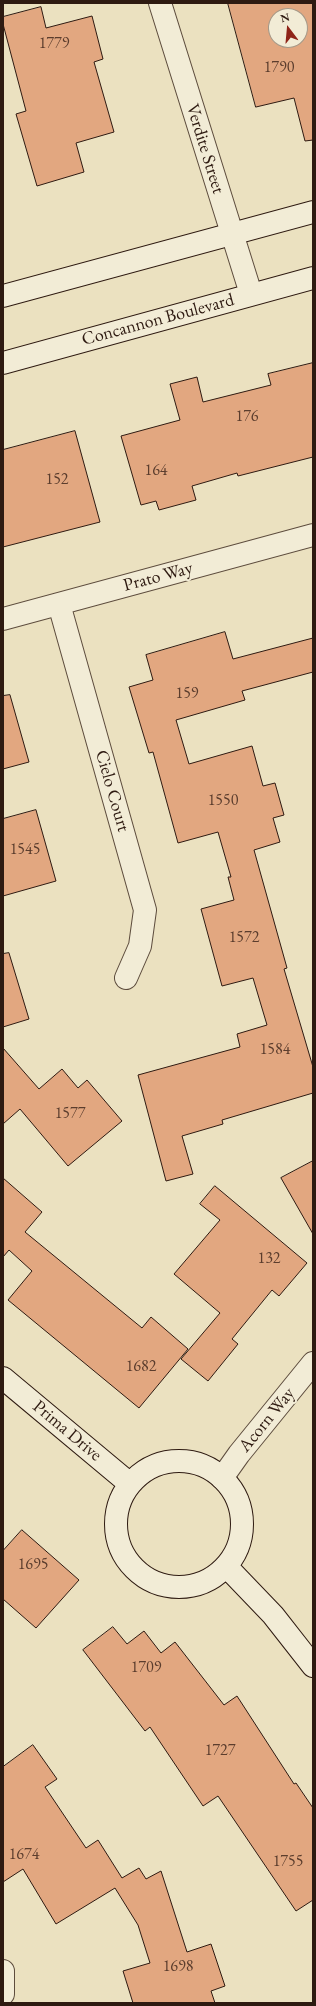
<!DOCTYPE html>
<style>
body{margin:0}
#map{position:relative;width:316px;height:2006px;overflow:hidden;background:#ebe1c0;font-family:"EB Garamond",serif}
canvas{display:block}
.frame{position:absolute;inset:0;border:4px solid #2e1a11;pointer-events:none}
.north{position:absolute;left:268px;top:8px;width:40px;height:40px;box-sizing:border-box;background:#f2ecd6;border:1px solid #a49887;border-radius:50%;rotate:344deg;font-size:11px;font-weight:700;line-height:16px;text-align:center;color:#2e1a11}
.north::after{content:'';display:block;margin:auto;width:14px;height:18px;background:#8f2418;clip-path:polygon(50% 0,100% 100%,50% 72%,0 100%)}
</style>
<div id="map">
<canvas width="316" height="2006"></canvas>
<div class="frame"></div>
<div class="north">N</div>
</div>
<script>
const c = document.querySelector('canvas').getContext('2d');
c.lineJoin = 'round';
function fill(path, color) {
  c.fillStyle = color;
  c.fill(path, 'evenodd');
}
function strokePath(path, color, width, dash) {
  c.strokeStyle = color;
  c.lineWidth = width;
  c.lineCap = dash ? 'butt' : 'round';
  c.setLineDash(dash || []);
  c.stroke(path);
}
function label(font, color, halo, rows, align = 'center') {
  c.font = font + ' "EB Garamond",serif';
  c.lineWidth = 4;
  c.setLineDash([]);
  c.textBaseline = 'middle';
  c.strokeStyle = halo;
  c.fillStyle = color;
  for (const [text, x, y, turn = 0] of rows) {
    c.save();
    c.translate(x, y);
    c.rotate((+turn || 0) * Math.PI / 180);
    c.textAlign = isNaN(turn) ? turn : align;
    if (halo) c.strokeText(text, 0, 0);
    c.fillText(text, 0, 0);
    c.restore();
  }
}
const building = new Path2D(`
 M228 3H313V140L305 141 294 98 256 107ZM276 16H300V40H276Z
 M41 7 46 28 92 16 103 59 94 62 114 132 76 143 84 172 37 186 16 114 26 111 3 24V17Z
 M313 363V457L238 476 237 473 192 486 196 500 159 510 156 501 141 505 121 436 180 420 170 384 197 377 203 402 271 385 268 374Z
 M75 431 100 522 3 547V450Z
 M225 632 233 659 313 638V672L242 691 245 700 176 720 189 764 252 746 263 786 275 783 284 815 273 818 280 842 254 850 287 968 284 969 313 1067V1093L222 1120 223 1124 182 1136 193 1174 166 1181 138 1075 240 1047 237 1034 267 1025 253 978 222 986 201 909 234 900 228 877H231L218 832 178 843 153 752 149 753 129 687 153 680 146 655Z
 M10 695 29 762 3 769V696Z
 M36 810 56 881 3 896V819Z
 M9 953 29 1019 3 1027V954Z
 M3 1048 39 1089 62 1069 78 1088 87 1080 122 1121 68 1166 20 1109 3 1124Z
 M313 1161V1234L281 1178Z
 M3 1178 42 1212 25 1232 142 1328 151 1317 188 1349 139 1408 8 1300 32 1271 9 1250 3 1257Z
 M215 1186 307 1263 279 1296 272 1290 232 1339 238 1344 208 1381 181 1359 220 1313 174 1274 220 1220 200 1204Z
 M22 1530 79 1580 36 1628 3 1599V1551Z
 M113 1627 127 1644 144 1631 161 1653 175 1642 224 1705 237 1696 294 1784 296 1783 313 1808V1900L296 1911 218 1796 203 1806 150 1727 145 1731 83 1650Z
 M33 1745 57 1779 45 1787 86 1848 98 1840 122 1878 139 1868 146 1879 161 1871 187 1952 211 1944 225 1986 211 1991 215 2003H133L123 1971 150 1963 138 1925 115 1888 56 1924 23 1869 3 1882V1767Z`);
fill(building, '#e2a780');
strokePath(building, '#2e1a11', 1);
const street = new Path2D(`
 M160 3 251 294
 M59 604 145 910 140 946 126 978
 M3 619 313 535
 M222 1478 239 1454 313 1363
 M3 1971V1994`);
const secondary = new Path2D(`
 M3 296 313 212
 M3 363 313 278
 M3 1378 130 1484
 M116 1524a63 63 0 1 1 126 0a63 63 0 1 1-126 0Z
 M226 1566 273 1615 313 1666`);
strokePath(street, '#5d4c3d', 24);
strokePath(secondary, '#2e1a11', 24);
strokePath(street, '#f2ecd6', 22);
strokePath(secondary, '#f2ecd6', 22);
label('16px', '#5b3d2d', null, [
 ["1779",54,44],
 ["1790",279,68],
 ["176",247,417],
 ["164",156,471],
 ["152",57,480],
 ["159",187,694],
 ["1550",223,801],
 ["1545",25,850],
 ["1572",244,938],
 ["1584",275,1050],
 ["1577",70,1114],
 ["132",269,1259],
 ["1682",141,1367],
 ["1695",33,1565],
 ["1709",146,1668],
 ["1727",220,1751],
 ["1674",24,1855],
 ["1755",288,1862],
 ["1698",178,1967]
]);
label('18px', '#2e1a11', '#f2ecd6', [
 ["Verdite Street",205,149,73],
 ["Concannon Boulevard",158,320,-15],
 ["Prato Way",158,577,-15],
 ["Cielo Court",112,791,74],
 ["Acorn Way",267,1420,-51],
 ["Prima Drive",67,1431,40]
]);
</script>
